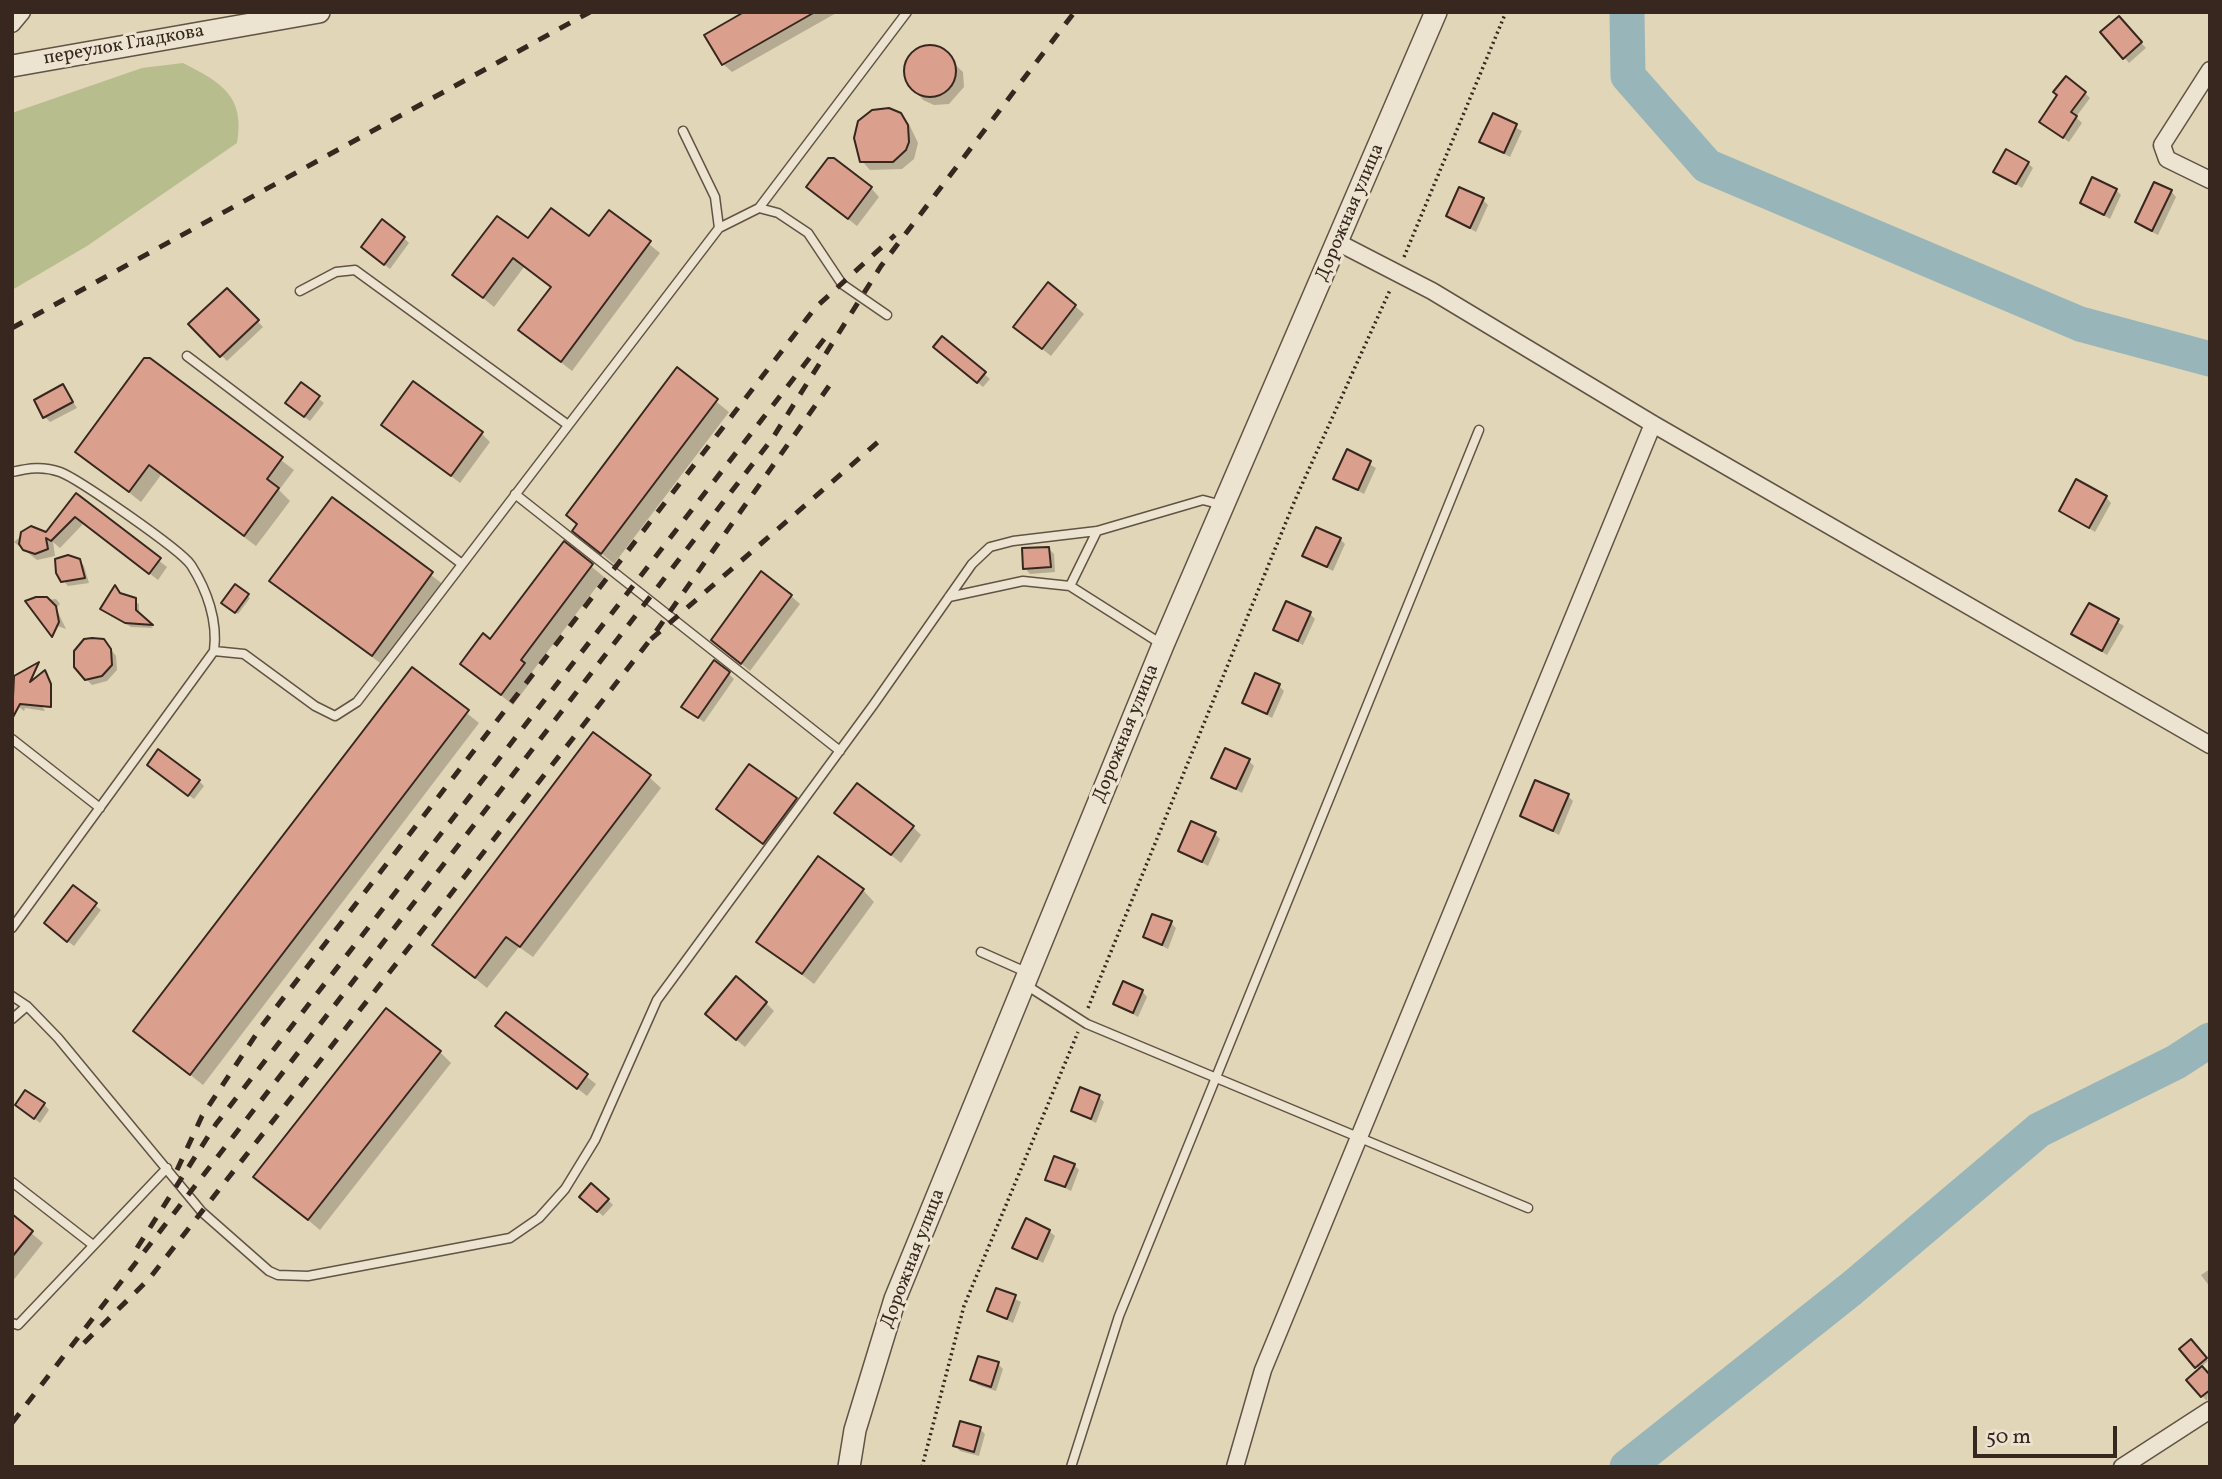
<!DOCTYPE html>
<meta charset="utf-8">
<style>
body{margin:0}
#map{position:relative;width:2222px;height:1479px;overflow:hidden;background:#e1d6b7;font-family:Vollkorn,serif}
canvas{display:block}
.frame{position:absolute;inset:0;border:14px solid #37271f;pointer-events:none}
.scale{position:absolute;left:1973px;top:1426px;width:144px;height:32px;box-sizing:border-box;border:4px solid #37271f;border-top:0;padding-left:9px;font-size:21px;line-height:24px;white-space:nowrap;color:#37271f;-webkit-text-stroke:5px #ece4d0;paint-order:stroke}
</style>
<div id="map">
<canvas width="2222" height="1479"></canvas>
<div class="frame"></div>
<div class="scale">50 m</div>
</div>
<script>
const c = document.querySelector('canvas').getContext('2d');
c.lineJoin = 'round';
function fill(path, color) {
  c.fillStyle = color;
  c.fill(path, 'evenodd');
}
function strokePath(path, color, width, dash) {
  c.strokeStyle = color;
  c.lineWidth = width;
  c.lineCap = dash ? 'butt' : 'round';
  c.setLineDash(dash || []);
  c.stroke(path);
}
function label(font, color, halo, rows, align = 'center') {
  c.font = font + ' Vollkorn,serif';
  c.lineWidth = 6;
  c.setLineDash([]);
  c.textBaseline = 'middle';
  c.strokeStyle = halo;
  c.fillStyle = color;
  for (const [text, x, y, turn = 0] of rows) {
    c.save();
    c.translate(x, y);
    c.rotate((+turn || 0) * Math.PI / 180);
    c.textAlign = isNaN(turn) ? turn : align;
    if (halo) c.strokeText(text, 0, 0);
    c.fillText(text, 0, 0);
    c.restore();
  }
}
fill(new Path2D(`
 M183 63C222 83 245 96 237 143L87 246 12 290V113L142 68Z`), '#b7bd8c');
fill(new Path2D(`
 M747 12H838L732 72 723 64Z
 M2124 24 2146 48 2129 63 2124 57Z
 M936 47 963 72 964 87 949 104 934 105 923 100 908 81 906 65 914 52Z
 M2085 93 2090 98 2076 117 2082 123 2069 142 2041 122 2059 95Z
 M900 115 909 124 918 143 914 159 902 169 870 170 862 161Z
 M1494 115 1522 131 1510 157 1482 142Z
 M2028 163 2033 168 2022 188 1996 172Z
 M871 188 879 197 857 226 817 195Z
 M2116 190 2121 195 2110 219 2082 203Z
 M2171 191 2176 197 2158 235 2142 227 2137 222Z
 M1483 200 1488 205 1476 232 1448 216Z
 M609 212 660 253 572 371 520 330 552 288 524 267 494 307 455 275 528 241 589 238Z
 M404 238 409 243 390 269 368 252Z
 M227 290 263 327 227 361 191 325Z
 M1075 306 1084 314 1051 356 1015 327Z
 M942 338 990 379 983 387 940 352Z
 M150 360 294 470 279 490 290 501 256 546 161 475 141 502 78 452Z
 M677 370 729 412 614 564 574 530Z
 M301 384 324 403 310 421 292 408Z
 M63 386 77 408 50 422 45 417Z
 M383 424 482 434 490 442 460 483Z
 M1348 452 1376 468 1364 494 1336 479Z
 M76 495 167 567 158 580 84 523 60 548 53 542 55 556 37 560 14 542 31 528 46 535Z
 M2106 497 2111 503 2095 532 2061 511Z
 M332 499 444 585 384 666 272 581Z
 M1340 539 1345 544 1333 571 1304 556Z
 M564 544 604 577 532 672 535 676 513 705 462 664 491 641Z
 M1049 549 1054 554 1055 572 1030 574 1025 568Z
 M79 560 84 566 89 583 68 586 63 580Z
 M235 587 250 598 238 614 225 605Z
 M121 595 139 604V615L153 628 131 627 102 609Z
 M791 596 800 604 750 671 713 640Z
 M56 599 60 604 56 608 66 629 46 622 28 602Z
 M2090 605 2124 626 2107 655 2073 634Z
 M1310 614 1315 619 1303 645 1275 630Z
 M109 647 116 656 117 670 107 681 92 685 86 679Z
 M412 669 479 723 203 1085 135 1031Z
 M18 672 22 676 45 711 25 708 24 711 19 707 13 691Z
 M729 674 734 679 704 722 689 712Z
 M1279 686 1284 691 1272 718 1244 702Z
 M1249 761 1254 766 1242 793 1213 777Z
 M154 770 199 781 204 786 194 799Z
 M649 777 661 788 533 957 519 947 487 988 434 945Z
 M1568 796 1573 801 1559 835 1522 815Z
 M795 799 804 807 772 851 718 809Z
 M837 813 913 827 921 835 901 863Z
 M1215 834 1220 839 1208 866 1180 850Z
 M74 888 101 910 74 946 51 929Z
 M863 890 874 902 814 984 759 942Z
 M1171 923 1176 928 1168 949 1145 937Z
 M1142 991 1147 997 1138 1017 1115 1004Z
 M766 1003 774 1011 745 1047 716 1023Z
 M507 1014 596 1084 587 1096 497 1026Z
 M440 1052 451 1063 320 1230 256 1177Z
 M1099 1097 1104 1102 1096 1123 1073 1111Z
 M44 1104 49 1110 40 1123 17 1105Z
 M1074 1165 1079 1170 1071 1191 1047 1179Z
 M608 1200 613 1205 603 1216 587 1202Z
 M12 1217 43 1243 12 1282Z
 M1049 1231 1055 1236 1043 1263 1014 1247Z
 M2210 1269V1287L2201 1275Z
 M997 1290 1021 1302 1013 1323 989 1311Z
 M2191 1341 2208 1361 2201 1367 2210 1376 2207 1401 2202 1396 2200 1370 2181 1349Z
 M998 1364 1003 1369 996 1391 978 1385 972 1380Z
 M980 1429 985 1434 979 1456 960 1451 955 1445Z`), '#0003');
strokePath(new Path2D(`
 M1627 12 1628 76 1707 166 2080 324 2210 359
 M1627 1467 1851 1289 2039 1130 2176 1062 2210 1040`), '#98b6b9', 35);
const building = new Path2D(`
 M744 12H815L722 65 704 35Z
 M2119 16 2142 42 2123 59 2100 32Z
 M904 71a26 26 0 1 1 52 0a26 26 0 1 1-52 0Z
 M2066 76 2086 92 2071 112 2077 116 2063 138 2039 122 2057 95 2053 92Z
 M889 108 901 113 908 125 909 142 906 150 893 162H860L854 138 858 121 872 110Z
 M1493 113 1517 124 1504 153 1479 142Z
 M2006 149 2029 162 2016 184 1993 172Z
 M828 158H834L872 187 848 219 806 187Z
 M2092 177 2117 189 2104 215 2080 203Z
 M2154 182 2172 190 2152 231 2135 222Z
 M1459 187 1484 198 1470 228 1446 216Z
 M551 208 589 236 609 210 651 241 561 362 518 330 551 287 513 258 483 298 452 275 497 216 528 238Z
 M382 219 405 237 384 265 361 247Z
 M1048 282 1076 305 1042 349 1013 327Z
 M227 288 259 320 220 357 188 324Z
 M942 336 986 372 977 383 933 347Z
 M144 358H150L283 457 267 479 279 488 244 536 149 465 129 492 75 452Z
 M677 367 718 399 601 554 572 531 577 524 566 515Z
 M413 381 483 432 451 476 381 425Z
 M301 382 320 396 304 417 285 403Z
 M63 384 73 402 43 418 34 400Z
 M1347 449 1371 461 1358 490 1333 479Z
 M2076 479 2107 496 2089 528 2059 511Z
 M76 493 161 558 149 574 75 517 51 541 46 538 48 549 35 554 23 550 19 544 21 532 31 526 46 532Z
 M332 497 433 572 372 656 269 581Z
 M1316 527 1341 538 1327 567 1302 556Z
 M564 541 593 564 521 660 525 663 501 695 460 664 483 633 490 639Z
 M1049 547 1051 567 1023 569 1022 548Z
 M68 555 80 559 85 578 61 582 56 573 55 559Z
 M761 571 792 595 741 664 711 640Z
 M235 584 249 594 235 613 221 603Z
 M115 585 120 593 136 598V610L153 625 125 623 100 609Z
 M36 597H47L56 606 59 622 52 637 25 601Z
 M1286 601 1311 612 1298 641 1273 630Z
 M2089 603 2119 619 2102 651 2071 634Z
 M92 638 104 639 111 649 112 665 102 676 85 680 74 667V651L84 639Z
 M714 660 730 672 698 718 681 707Z
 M39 662 30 682 45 670 51 684V707L20 704 12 719 14 676Z
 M412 667 469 710 190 1075 133 1031Z
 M1255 673 1280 684 1267 714 1242 703Z
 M593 732 651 775 520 947 506 937 475 978 432 945Z
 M1225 748 1250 759 1236 789 1211 778Z
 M158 749 200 780 188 796 147 765Z
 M749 764 797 798 763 844 716 809Z
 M1535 780 1569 794 1553 831 1520 816Z
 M857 783 914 826 891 855 834 813Z
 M1191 821 1216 832 1202 862 1178 851Z
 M818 856 864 889 802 974 756 942Z
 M73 885 97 903 67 942 44 923Z
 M1152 914 1172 921 1162 945 1143 937Z
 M736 976 767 1002 736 1040 705 1014Z
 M1123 981 1143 990 1133 1013 1113 1004Z
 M386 1008 441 1051 308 1220 253 1177Z
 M506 1012 588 1074 577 1089 495 1026Z
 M1080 1087 1100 1095 1091 1119 1071 1111Z
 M25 1090 45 1103 34 1119 15 1105Z
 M1054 1156 1075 1164 1065 1187 1045 1180Z
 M591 1183 609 1199 597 1212 579 1197Z
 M12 1214 33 1231 12 1257Z
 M1026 1218 1050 1230 1037 1259 1012 1248Z
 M996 1288 1016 1295 1007 1319 987 1311Z
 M2191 1339 2207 1358 2195 1368 2179 1349Z
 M978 1356 999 1362 991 1387 970 1380Z
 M2202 1366 2210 1375V1390L2201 1397 2186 1380Z
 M960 1421 981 1427 974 1452 953 1446Z`);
fill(building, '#da9f8d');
strokePath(building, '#37271f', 2);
const service = new Path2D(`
 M683 131 715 197 719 228
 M759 208 907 12
 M300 291 336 272 355 270 568 425
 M187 356 462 564
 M12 472C29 468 43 466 60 472 77 478 181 550 191 565 207 590 218 621 214 651L12 928
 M515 494 840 751
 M949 597 1023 581 1070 586
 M1163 645 1070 586 1097 531 1203 500 1222 505
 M214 651 244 654 315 706 335 716 357 702 719 228 759 208 778 213 808 233 842 284 887 315
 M12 739 100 808
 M981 952 1026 972
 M1026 985 1087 1024 1528 1208
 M12 996 27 1006 58 1038 202 1212 269 1271 278 1275 308 1276 510 1238 539 1218 565 1189 595 1140 657 1000 874 704 972 564 990 547 1013 541 1097 531
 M12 1019 27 1006
 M12 1182 93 1245
 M12 1323 18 1325 167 1168
 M1071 1467 1119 1316 1479 430`);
const minor = new Path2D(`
 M12 24 22 12
 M2210 70 2162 145 2167 159 2210 180
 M1339 243 1432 291 1653 424 2210 745
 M1235 1467 1263 1370 1653 424
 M2122 1467 2210 1410`);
const tertiary = new Path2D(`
 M12 66 319 12
 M849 1467 855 1430 895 1299 1163 645 1436 12`);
strokePath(service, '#625345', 11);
strokePath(minor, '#625345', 19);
strokePath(tertiary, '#625345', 24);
strokePath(new Path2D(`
 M1404 257 1506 12
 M1088 1008 1295 500 1390 290
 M922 1467 964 1306 1078 1032`), '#37271f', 3.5, [2, 3.5]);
strokePath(service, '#ece4d0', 8);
strokePath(minor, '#ece4d0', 16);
strokePath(tertiary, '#ece4d0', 21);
strokePath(new Path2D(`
 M12 328 590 12
 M829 386 650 640 878 442
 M177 1170 202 1116 261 1027 815 308 895 235
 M137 1248 216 1124 825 338
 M84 1343 149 1279 650 640
 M12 1423 772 439 881 266 1073 14`), '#37271f', 5, [12, 12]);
label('19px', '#37271f', '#ece4d0', [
 ["переулок Гладкова",124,46,-10],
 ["Дорожная улица",1351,213,-67],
 ["Дорожная улица",1127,734,-68],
 ["Дорожная улица",914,1259,-69]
]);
</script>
